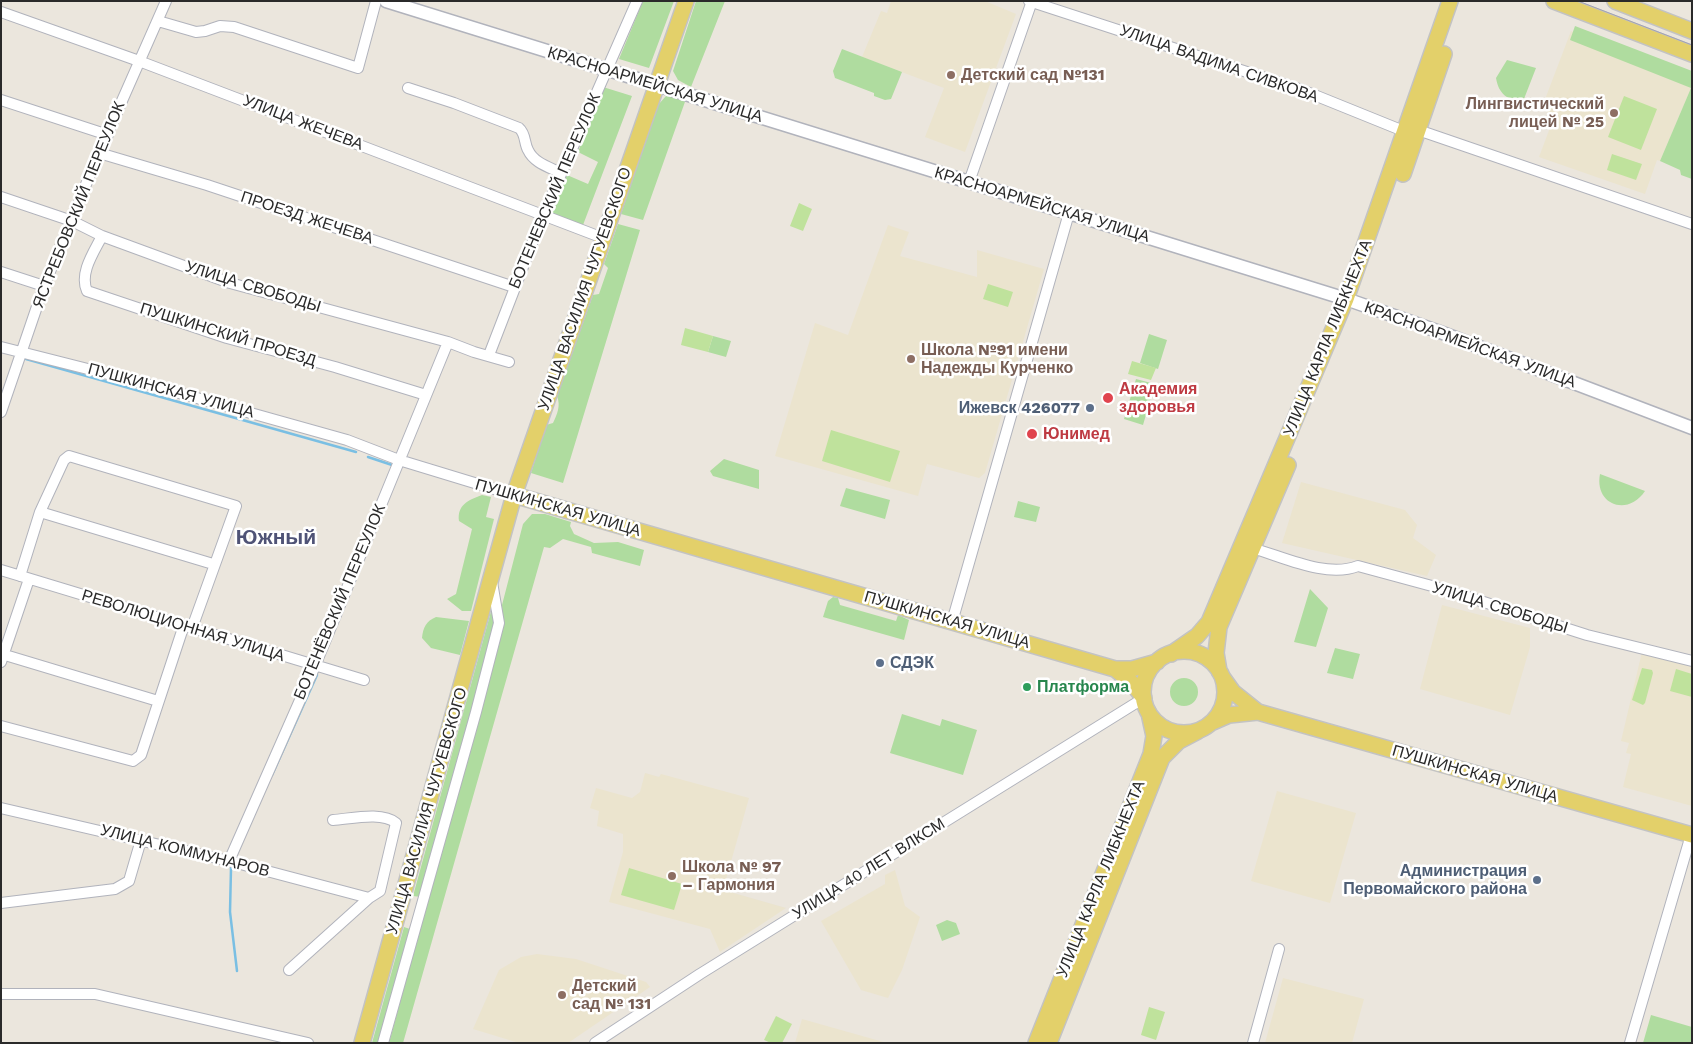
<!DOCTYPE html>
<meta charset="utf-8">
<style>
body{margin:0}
#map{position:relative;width:1693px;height:1044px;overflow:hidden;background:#ebe6dd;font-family:"Work Sans",sans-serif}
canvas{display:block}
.frame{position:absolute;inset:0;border:2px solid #2a2a2a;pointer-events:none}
</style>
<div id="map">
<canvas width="1693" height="1044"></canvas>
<div class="frame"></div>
</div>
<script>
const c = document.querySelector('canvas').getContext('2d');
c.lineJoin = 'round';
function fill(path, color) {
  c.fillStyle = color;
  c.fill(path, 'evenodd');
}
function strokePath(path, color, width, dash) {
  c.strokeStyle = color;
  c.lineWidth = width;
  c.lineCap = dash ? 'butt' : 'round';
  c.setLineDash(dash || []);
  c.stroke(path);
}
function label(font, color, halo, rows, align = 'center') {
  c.font = font + ' "Work Sans",sans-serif';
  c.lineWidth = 5;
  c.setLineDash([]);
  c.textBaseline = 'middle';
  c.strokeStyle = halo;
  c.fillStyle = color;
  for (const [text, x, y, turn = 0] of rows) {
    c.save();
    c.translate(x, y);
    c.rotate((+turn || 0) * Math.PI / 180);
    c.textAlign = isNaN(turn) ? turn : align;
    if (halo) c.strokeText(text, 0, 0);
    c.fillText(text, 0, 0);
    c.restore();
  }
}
fill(new Path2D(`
 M891 1H985L1016 14 965 152 925 137 944 88 862 57 881 11 887 13Z
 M1571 31 1678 73 1692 86 1660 161 1657 160 1645 194 1539 157 1551 125 1544 102Z
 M888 225 909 232 900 256 977 277V250L1044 269 985 473 979 478 927 464 918 496 775 456 815 323 848 335Z
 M1301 482 1405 510 1417 525 1413 538 1436 555 1427 576 1282 543Z
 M1442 605 1530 628V647L1510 715 1420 689Z
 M1642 652 1692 666V806L1623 787 1631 754 1626 753 1629 743 1621 741Z
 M645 773 659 777 661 774 749 798 723 890 786 908 720 952 710 929 609 902 623 852V834L597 826 599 811 590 808 596 788 632 798 640 792Z
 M1277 791 1356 813 1330 903 1251 881Z
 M895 870 905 906 920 917 902 970 888 998 861 990 821 921 885 884V875Z
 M537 954 576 959 646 982 650 987 568 1043H519L473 1029 499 970 521 957Z
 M1283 978 1364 999 1352 1043H1265Z
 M802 1019 887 1043H795Z`), '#ebe4ce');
fill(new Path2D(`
 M643 1H674L649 68 619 59Z
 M696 1H725L691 87 678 80 673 71Z
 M1575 26 1692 71V179L1681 175 1680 170 1660 161 1691 88 1570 40Z
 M842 49 902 72 891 99 885 100 874 96V93L835 78 833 71Z
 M1507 60 1536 68 1522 104C1507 98 1499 95 1496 78Z
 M603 87 632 96 583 225 550 213 567 175 588 184 598 162 578 152Z
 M676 95 686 99 643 220 621 214 658 105 666 96Z
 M618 224 640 230 563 483 531 473 546 425 553 423C557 414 561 406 557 396L593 295 599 294 608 268 604 264Z
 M1149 334 1167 340 1158 369 1140 363Z
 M713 336 731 341 726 357 708 352Z
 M1136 379 1155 384 1143 425 1124 419Z
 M724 459 759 470V489L713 476 710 471Z
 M1600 474 1645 491C1628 517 1594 505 1600 474Z
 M846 488 890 500 885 519 840 506Z
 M482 495 491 497 486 517 494 519 471 611H462L447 599 456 594 472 529 459 521C457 505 468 500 482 495Z
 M1018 501 1040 507 1036 522 1014 517Z
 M532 514H545L571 522 570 526 574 534 594 543 618 542 644 550 640 566 592 553 591 547 563 539 550 548 544 547 403 1043H389L503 625 502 605 523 524Z
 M1310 589 1328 608 1316 647 1294 642Z
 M833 597 838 598 840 605 896 621 898 615 909 620 904 640 823 617 828 601Z
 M493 604 495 622 421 897 413 896Z
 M436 617 469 621 460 655 431 648 422 638C423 628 426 621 436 617Z
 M1335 648 1360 654 1353 679 1327 673Z
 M1170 692a14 14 0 1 1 28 0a14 14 0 1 1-28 0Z
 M902 714 940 726 942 719 977 730 963 775 890 753Z
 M947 920 956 923 960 934 942 941 936 925Z
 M404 927 413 930 381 1043H372Z
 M1651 1015 1692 1027V1043H1643Z`), '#afdc9f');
fill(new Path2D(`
 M1624 96 1657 109 1641 150 1608 137Z
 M1612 154 1642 164 1636 180 1607 170Z
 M799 203 812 209 803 231 790 226Z
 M988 284 1013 292 1008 307 983 299Z
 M685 328 713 336 708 352 681 345Z
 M1132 361 1156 368 1151 380 1128 374Z
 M831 430 900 451 890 482 822 461Z
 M1642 668 1652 670 1653 673 1645 703 1643 705 1632 700Z
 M1676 669 1692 674V697L1670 691Z
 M629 868 682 884 674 910 621 895Z
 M1149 1007 1165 1012 1156 1040 1141 1035Z
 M776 1016 792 1024 782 1043H771L764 1040Z`), '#bfe29c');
strokePath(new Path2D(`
 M26 359 356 452
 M368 457 392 465
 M272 775 317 675
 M231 868 230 912 237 971`), '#7abfe3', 2.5);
const minor = new Path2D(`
 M1029 1 1302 90 1406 132
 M1 12 139 61 603 238
 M158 21 196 32 205 31 220 26 234 27 358 68 376 1
 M408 88 454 103 519 128C526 134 524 143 528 150 534 163 549 167 561 173
 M1 100 108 135
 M1418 130 1692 224
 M99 153 207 185 514 287
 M969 182 1032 1
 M1 197 72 221 102 236 230 283 448 342 474 352 509 362
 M102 236C94 252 79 273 87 291L227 338 335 367 426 395
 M1 272 44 286
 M1 347 147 384 347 440 399 460 514 495
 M489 355 543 215 637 1
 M1 412 44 286 99 153 166 1
 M40 512 213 564
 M1248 547C1280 555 1325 579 1358 566L1443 589 1587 635 1692 661
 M1 570 364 680
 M20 576 40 512 64 460 69 456 236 506 192 628
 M952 622 1069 213
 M5 655 158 701
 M1 662 29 579
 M1 726 133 761 141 755 184 625
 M1 808 229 861 369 898
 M229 861 315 666 448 342
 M1 903 115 889 129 881 141 840
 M289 970 369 898 380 891 396 823C382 811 350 819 333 820
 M1 994H95L308 1043
 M383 1043 476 712 499 623 492 582
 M595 1043 700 974 1144 698
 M1253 1043 1279 949
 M1630 1043 1691 835`);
const tertiary = new Path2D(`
 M386 1 1346 299 1440 332 1692 428`);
const primary = new Path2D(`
 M1554 1 1692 54
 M1615 1 1692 31
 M1403 174 1444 54
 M514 495 1115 669H1132L1157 662
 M1143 692a41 41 0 1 1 82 0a41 41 0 1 1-82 0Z
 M1171 654 1197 636 1209 622 1346 299 1450 1
 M1115 669 1131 682 1144 698
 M1219 671 1216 653 1219 627 1288 465
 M1223 678 1233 692 1258 712 1692 835
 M1213 722 1229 715 1258 712
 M362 1043 514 495 686 1
 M1036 1043 1151 754 1154 736 1149 713
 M1049 1043 1162 758 1179 741 1198 731`);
strokePath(minor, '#b1b3bc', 12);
strokePath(tertiary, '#b1b3bc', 15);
strokePath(primary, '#c3c3c3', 18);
strokePath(minor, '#fff', 10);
strokePath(tertiary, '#fff', 12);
strokePath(primary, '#e3d06a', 15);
strokePath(new Path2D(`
 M1578 1 1692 45`), '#a1a2b2', 1);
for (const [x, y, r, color] of [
 [951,75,5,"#8d6e63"],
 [1614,113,5,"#8d6e63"],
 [911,359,5,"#8d6e63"],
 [1108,398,6,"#e0444e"],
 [1090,408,5,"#5c6f8a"],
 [1032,434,6,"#e0444e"],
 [880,663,5,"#5c6f8a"],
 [1027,687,5,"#2e9e5b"],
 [672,876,5,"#8d6e63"],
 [1537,880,5,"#5c6f8a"],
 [562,995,5,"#8d6e63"]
]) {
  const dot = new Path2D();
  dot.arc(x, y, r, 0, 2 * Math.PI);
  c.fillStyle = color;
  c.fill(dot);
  strokePath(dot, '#fff', 2);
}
label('16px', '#2a2a2a', '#fff', [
 ["УЛИЦА ВАДИМА СИВКОВА",1219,64,19],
 ["КРАСНОАРМЕЙСКАЯ УЛИЦА",655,85,17],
 ["УЛИЦА ЖЕЧЕВА",303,123,21],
 ["БОТЕНЕВСКИЙ ПЕРЕУЛОК",555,191,-67],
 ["ЯСТРЕБОВСКИЙ ПЕРЕУЛОК",79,205,-68],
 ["КРАСНОАРМЕЙСКАЯ УЛИЦА",1042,205,17],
 ["ПРОЕЗД ЖЕЧЕВА",307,218,18],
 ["УЛИЦА СВОБОДЫ",253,287,17],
 ["УЛИЦА ВАСИЛИЯ ЧУГУЕВСКОГО",585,289,-71],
 ["ПУШКИНСКИЙ ПРОЕЗД",228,335,17],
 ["УЛИЦА КАРЛА ЛИБКНЕХТА",1328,338,-68],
 ["КРАСНОАРМЕЙСКАЯ УЛИЦА",1470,345,20],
 ["ПУШКИНСКАЯ УЛИЦА",171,391,15],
 ["ПУШКИНСКАЯ УЛИЦА",558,508,16],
 ["БОТЕНЁВСКИЙ ПЕРЕУЛОК",340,602,-67],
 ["УЛИЦА СВОБОДЫ",1500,608,17],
 ["ПУШКИНСКАЯ УЛИЦА",947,620,16],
 ["РЕВОЛЮЦИОННАЯ УЛИЦА",183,626,17],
 ["ПУШКИНСКАЯ УЛИЦА",1475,774,16],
 ["УЛИЦА ВАСИЛИЯ ЧУГУЕВСКОГО",427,811,-74],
 ["УЛИЦА КОММУНАРОВ",185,851,14],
 ["УЛИЦА 40 ЛЕТ ВЛКСМ",869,869,-32],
 ["УЛИЦА КАРЛА ЛИБКНЕХТА",1101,879,-68]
]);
label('bold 16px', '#785e54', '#fff', [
 ["Детский сад №131",961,75],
 ["Лингвистический",1604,104,"right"],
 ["лицей № 25",1604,122,"right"],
 ["Школа №91 имени",921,350],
 ["Надежды Курченко",921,368],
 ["Школа № 97",682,867],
 ["– Гармония",682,885],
 ["Детский",572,986],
 ["сад № 131",572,1004]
], 'left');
label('bold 16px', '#be3a42', '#fff', [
 ["Академия",1119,389],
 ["здоровья",1119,407],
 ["Юнимед",1043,434]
], 'left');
label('bold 16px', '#4e5e75', '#fff', [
 ["Ижевск 426077",1080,408],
 ["СДЭК",890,663,"left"],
 ["Администрация",1527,871],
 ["Первомайского района",1527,889]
], 'right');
label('bold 16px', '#27864d', '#fff', [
 ["Платформа",1037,687]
], 'left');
label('bold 21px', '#4f5376', '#fff', [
 ["Южный",276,538]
]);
</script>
